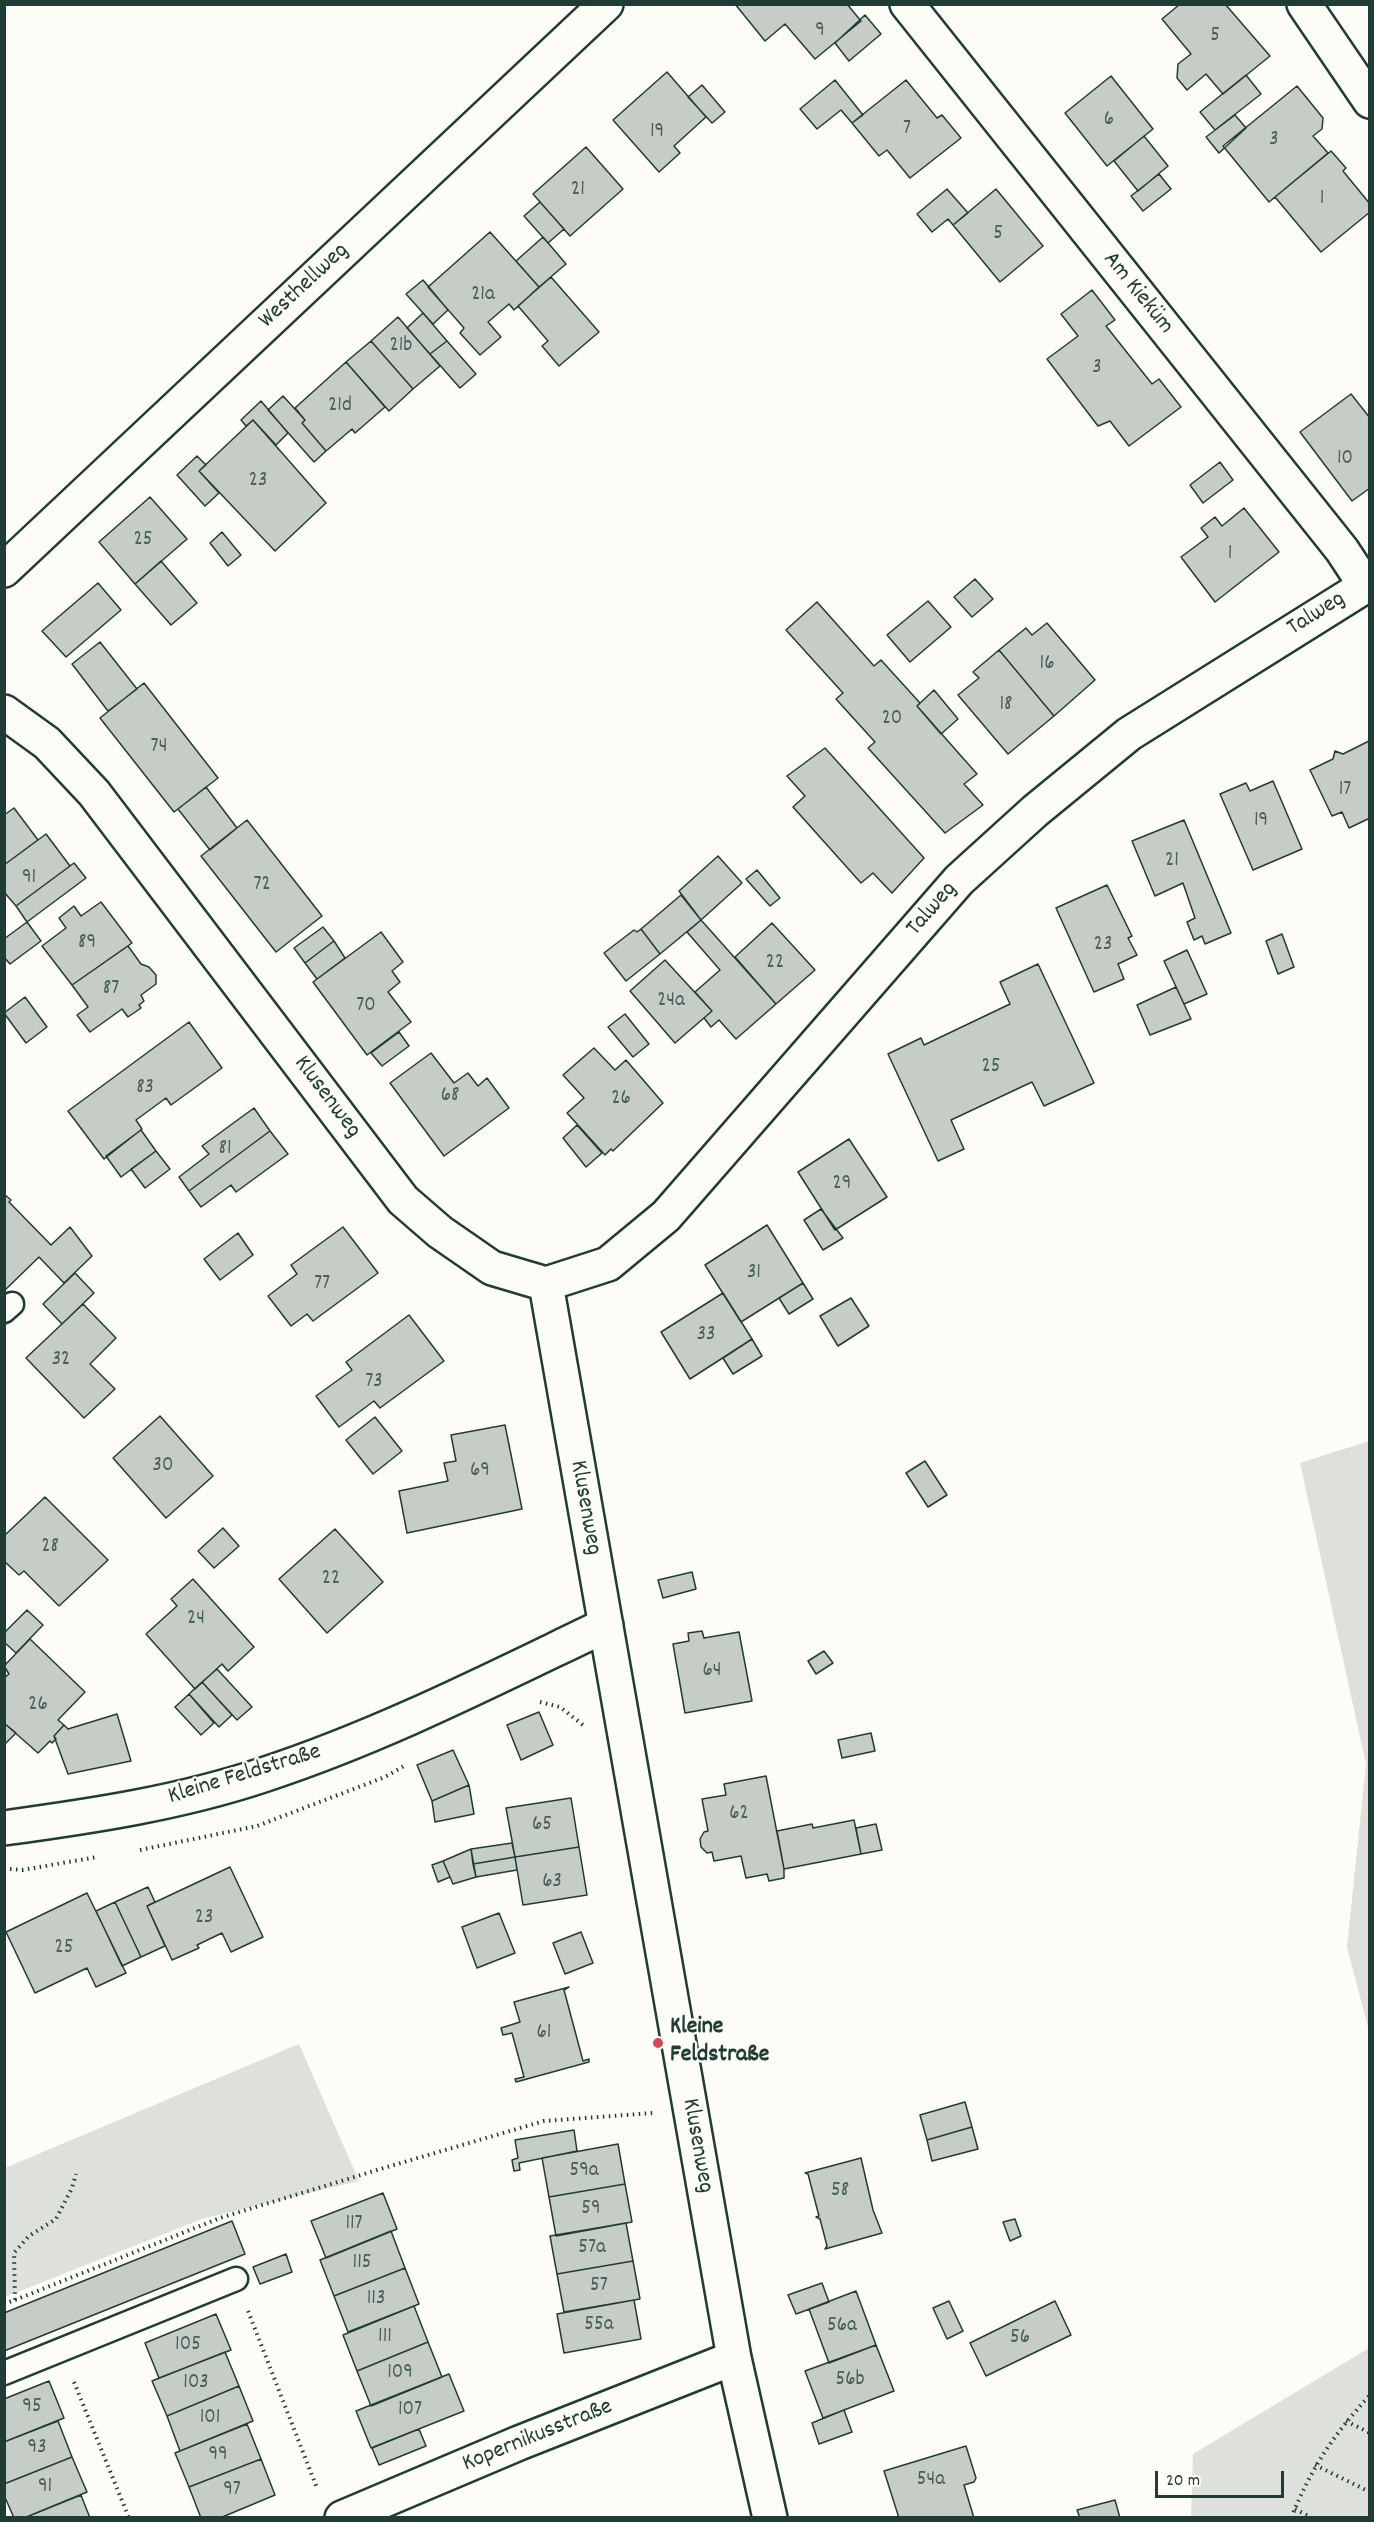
<!DOCTYPE html>
<meta charset="utf-8">
<style>
body{margin:0}
#map{position:relative;width:1374px;height:2522px;overflow:hidden;background:#fdfcf7;font-family:Dekko,sans-serif}
canvas{display:block}
.frame{position:absolute;inset:0;border:6px solid #1f3d34;pointer-events:none}
.scale{position:absolute;left:1155px;top:2471px;width:129px;height:27px;box-sizing:border-box;border:3px solid #1f3d34;border-top:0;padding-left:8px;font-size:18px;line-height:21px;white-space:nowrap;color:#1f3d34;-webkit-text-stroke:4px #fdfcf7;paint-order:stroke}
</style>
<div id="map">
<canvas width="1374" height="2522"></canvas>
<div class="frame"></div>
<div class="scale">20 m</div>
</div>
<script>
const c = document.querySelector('canvas').getContext('2d');
c.lineJoin = 'round';
function fill(path, color) {
  c.fillStyle = color;
  c.fill(path, 'evenodd');
}
function strokePath(path, color, width, dash) {
  c.strokeStyle = color;
  c.lineWidth = width;
  c.lineCap = dash ? 'butt' : 'round';
  c.setLineDash(dash || []);
  c.stroke(path);
}
function label(font, color, halo, rows, align = 'center') {
  c.font = font + ' Dekko,sans-serif';
  c.lineWidth = 4.5;
  c.setLineDash([]);
  c.textBaseline = 'middle';
  c.strokeStyle = halo;
  c.fillStyle = color;
  for (const [text, x, y, turn = 0] of rows) {
    c.save();
    c.translate(x, y);
    c.rotate((+turn || 0) * Math.PI / 180);
    c.textAlign = isNaN(turn) ? turn : align;
    if (halo) c.strokeText(text, 0, 0);
    c.fillText(text, 0, 0);
    c.restore();
  }
}
fill(new Path2D(`
 M1369 1441H1370L1369 2031 1347 1947 1366 1764 1300 1463Z
 M299 2044 359 2181 202 2219 5 2297V2168Z
 M1369 2348V2517H1191L1193 2454Z`), '#dde0db');
const building = new Path2D(`
 M735 4H847L861 21 815 59 785 24 765 41Z
 M1180 4H1225L1270 56 1223 94 1206 74 1187 90 1177 78 1178 64 1191 54 1162 19Z
 M865 15 881 34 849 61 835 43Z
 M667 72 706 117 674 146 680 153 659 172 613 120Z
 M1246 75 1261 94 1215 130 1200 112Z
 M1111 76 1153 129 1107 166 1065 113Z
 M835 80 863 115 852 123 841 110 817 129 800 109Z
 M906 80 937 118 942 115 961 138 910 178 887 150 879 156 852 123Z
 M702 85 725 112 712 123 688 97Z
 M1297 86 1323 118 1322 129 1313 136 1328 153 1269 202 1223 146Z
 M1235 115 1246 128 1219 153 1206 137Z
 M1144 136 1168 166 1138 191 1114 161Z
 M586 147 623 189 570 236 533 194Z
 M1331 151 1346 168 1343 171 1370 204V212L1321 252 1275 197Z
 M1159 174 1171 189 1143 211 1131 196Z
 M947 189 968 213 953 225 948 219 932 232 917 214Z
 M996 189 1043 246 1000 282 953 225Z
 M540 202 564 229 548 243 524 216Z
 M490 232 539 287 514 310 509 304 488 322 501 337 480 355 460 333 464 328 428 287Z
 M543 237 566 264 539 287 516 261Z
 M551 277 599 332 559 366 542 346 548 341 518 306Z
 M423 280 448 310 433 324 406 294Z
 M1092 290 1115 320 1106 326 1152 384 1159 379 1181 407 1129 446 1110 421 1098 426 1047 359 1078 336 1061 314Z
 M423 313 447 341 430 354 407 328Z
 M398 317 440 366 413 389 371 341Z
 M371 341 413 389 389 411 346 362Z
 M447 341 476 374 460 388 430 354Z
 M346 362 385 407 355 433 352 429 326 451 302 423 305 420 295 408Z
 M1351 394 1370 418V488L1352 501 1300 432Z
 M283 396 305 420 302 423 326 451 314 462 268 410Z
 M261 401 288 433 276 445 253 420 246 426 241 420Z
 M253 420 326 503 275 551 199 471Z
 M197 456 206 465 199 471 219 493 205 506 177 475Z
 M1220 462 1233 480 1203 503 1190 485Z
 M150 497 187 539 135 584 99 542Z
 M1244 508 1279 552 1215 602 1181 557 1208 537 1201 528 1215 517 1222 526Z
 M222 532 241 555 228 566 210 543Z
 M161 561 197 603 171 625 135 584Z
 M975 579 993 599 972 617 954 597Z
 M98 583 121 610 66 657 42 631Z
 M928 601 951 627 910 662 887 635Z
 M817 602 874 666 881 660 920 703 917 706 977 774 964 784 983 805 945 833 868 748 875 742 836 699 843 693 786 630Z
 M1047 623 1095 680 1054 716 999 650 1026 628 1032 635Z
 M100 642 137 689 108 711 72 664Z
 M999 650 1054 716 1008 754 958 695 979 678 973 672Z
 M144 683 218 778 174 812 100 718Z
 M934 690 958 719 941 734 917 706Z
 M1369 741 1370 818 1349 828 1342 812 1332 816 1310 770 1333 759 1335 751 1343 754Z
 M825 748 924 858 892 893 873 873 861 883 793 807 805 796 787 776Z
 M1273 781 1302 849 1253 870 1220 794 1246 783 1250 791Z
 M206 787 237 828 210 850 178 809Z
 M14 808 38 840 4 865V815Z
 M247 820 322 916 276 952 201 856Z
 M1184 820 1231 933 1205 944 1202 936 1194 940 1187 922 1195 918 1183 883 1155 896 1132 841Z
 M46 834 70 866 16 906 4 892V865Z
 M718 856 742 883 701 920 679 891Z
 M74 863 86 878 27 922 16 906Z
 M757 870 780 898 770 906 746 879Z
 M1107 885 1132 936 1128 938 1137 955 1118 964 1124 979 1094 992 1056 908Z
 M681 895 701 920 660 954 641 929Z
 M101 902 132 943 72 985 42 946 66 928 59 918 74 906 81 916Z
 M701 920 776 1004 736 1039 719 1020 711 1027 704 1018 712 1011 695 992 720 970 687 932Z
 M27 922 41 941 10 964 4 957V939Z
 M772 923 815 970 776 1004 735 957Z
 M323 927 334 941 305 963 294 948Z
 M641 929 660 954 626 981 604 953 634 930 637 932Z
 M381 932 403 962 392 971 400 982 388 992 411 1022 367 1055 313 982Z
 M1282 934 1294 967 1278 974 1266 941Z
 M334 941 345 958 317 979 305 963Z
 M128 946 141 964 149 967 156 975V984L141 995 144 1001 139 1005 141 1008 128 1017 122 1009 90 1032 77 1015 88 1007 72 985Z
 M1187 950 1207 994 1184 1004 1164 961Z
 M665 960 712 1011 675 1043 630 991Z
 M1038 964 1094 1083 1044 1106 1032 1082 951 1120 964 1149 938 1161 888 1054 921 1038 924 1045 1010 1004 1000 982Z
 M1176 987 1191 1019 1150 1035 1137 1005Z
 M25 997 47 1027 26 1043 4 1013Z
 M625 1014 649 1044 633 1057 608 1027Z
 M189 1022 222 1068 171 1105 166 1098 136 1120 142 1129 104 1159 68 1111Z
 M399 1032 409 1046 382 1066 371 1053Z
 M594 1048 615 1070 626 1060 663 1103 613 1151 611 1149 605 1155 567 1113 584 1098 563 1075Z
 M431 1053 454 1083 468 1073 478 1086 487 1078 509 1108 444 1156 390 1083Z
 M254 1108 270 1131 189 1191 179 1177 209 1154 202 1146Z
 M577 1125 602 1153 586 1167 563 1138Z
 M141 1130 156 1151 121 1177 106 1156Z
 M270 1131 288 1154 236 1192 231 1185 201 1207 189 1191Z
 M849 1139 887 1197 835 1230 798 1172Z
 M156 1151 170 1169 145 1188 131 1169Z
 M4 1194 11 1200 9 1202 51 1245 70 1227 92 1256 64 1283 39 1257 4 1291Z
 M821 1209 843 1238 823 1250 804 1220Z
 M767 1225 803 1283 741 1322 705 1265Z
 M343 1227 378 1273 313 1321 307 1314 291 1326 268 1296 297 1274 291 1265Z
 M238 1233 253 1255 220 1280 204 1259Z
 M75 1273 94 1293 62 1324 43 1304Z
 M803 1283 813 1299 789 1314 779 1298Z
 M723 1293 752 1339 690 1379 661 1332Z
 M851 1298 869 1326 838 1346 820 1316Z
 M83 1304 116 1338 90 1364 115 1389 84 1418 26 1358Z
 M409 1315 444 1361 380 1408 374 1401 339 1427 316 1396 352 1370 346 1362Z
 M752 1339 762 1356 733 1374 723 1358Z
 M160 1416 213 1476 166 1518 113 1458Z
 M375 1417 402 1451 373 1474 346 1440Z
 M505 1425 522 1509 407 1533 399 1491 448 1481 444 1463 456 1461 451 1435Z
 M925 1461 947 1495 928 1507 906 1473Z
 M45 1497 108 1560 59 1606 24 1571 19 1575 4 1561V1536Z
 M223 1528 239 1546 214 1568 198 1551Z
 M335 1529 383 1582 327 1633 279 1579Z
 M692 1572 696 1589 663 1598 658 1580Z
 M193 1579 254 1647 228 1671 222 1664 195 1689 146 1634 177 1606 171 1599Z
 M27 1610 43 1625 16 1653 4 1642V1633Z
 M702 1631 704 1638 739 1632 752 1701 685 1713 673 1644 689 1641 688 1633Z
 M30 1639 85 1692 58 1720 64 1725 54 1736 56 1739 52 1743 50 1741 38 1753 4 1723V1678L9 1674 4 1666Z
 M824 1651 833 1663 816 1674 808 1661Z
 M217 1669 252 1707 237 1720 202 1682Z
 M202 1682 232 1715 219 1727 189 1694Z
 M189 1694 214 1723 201 1735 175 1707Z
 M539 1712 553 1745 521 1760 507 1725Z
 M117 1714 131 1761 68 1774 54 1736 64 1725 68 1729Z
 M4 1723 16 1733 4 1745Z
 M871 1733 875 1751 842 1758 838 1740Z
 M453 1750 469 1785 432 1801 417 1765Z
 M766 1776 784 1869V1878L769 1881 767 1874 746 1878 741 1856 714 1861 712 1852 707 1853 701 1847 700 1839 704 1832 708 1831 702 1799 726 1795 724 1784Z
 M469 1785 474 1814 435 1822 432 1801Z
 M571 1798 579 1847 515 1857 506 1808Z
 M854 1820 861 1854 784 1869 777 1831 812 1824 813 1828Z
 M876 1824 882 1850 861 1854 856 1828Z
 M512 1843 515 1857 473 1864 471 1849Z
 M579 1847 587 1895 523 1905 515 1857Z
 M471 1849 476 1877 453 1884 443 1861Z
 M515 1857 517 1870 476 1877 473 1864Z
 M443 1861 450 1877 438 1882 432 1865Z
 M230 1867 263 1937 231 1952 222 1933 197 1945 199 1948 172 1960 147 1906Z
 M148 1887 155 1902 147 1906 165 1946 141 1957 115 1902Z
 M87 1893 126 1973 96 1987 87 1968 35 1993 6 1932Z
 M115 1902 141 1957 122 1966 96 1911Z
 M499 1913 515 1953 477 1968 462 1927Z
 M581 1932 593 1963 565 1974 553 1943Z
 M569 1987 564 1990 583 2061 589 2059V2062L516 2082 515 2079 524 2077 512 2033 503 2035 501 2028 520 2022 514 2002Z
 M965 2102 972 2127 927 2140 920 2115Z
 M972 2127 978 2149 932 2161 927 2140Z
 M574 2130 577 2151 519 2163 520 2170 514 2171 512 2160 518 2158 515 2140Z
 M618 2144 625 2184 549 2197 542 2158Z
 M861 2158 873 2210 882 2233 825 2249 827 2246 820 2219 816 2217 819 2216 808 2174 805 2173Z
 M625 2184 632 2222 556 2236 549 2197Z
 M383 2193 397 2229 326 2258 311 2221Z
 M1015 2219 1021 2236 1010 2241 1003 2222Z
 M232 2221 245 2254 4 2351V2313Z
 M626 2223 633 2261 557 2274 550 2236Z
 M391 2231 405 2268 334 2296 320 2260Z
 M286 2254 292 2272 260 2284 253 2267Z
 M633 2261 640 2299 564 2312 557 2274Z
 M405 2268 419 2304 348 2332 334 2296Z
 M822 2283 829 2302 796 2314 788 2295Z
 M856 2291 876 2345 829 2363 809 2309Z
 M634 2300 641 2339 564 2353 557 2314Z
 M949 2301 963 2331 947 2339 933 2308Z
 M1055 2301 1071 2335 986 2376 970 2343Z
 M414 2306 428 2342 357 2371 343 2335Z
 M216 2314 231 2350 159 2378 145 2343Z
 M428 2342 442 2377 371 2406 357 2371Z
 M876 2345 894 2391 823 2418 805 2371Z
 M225 2352 239 2386 167 2416 152 2381Z
 M449 2374 464 2411 371 2448 356 2411Z
 M49 2381 64 2418 4 2442V2399Z
 M239 2386 253 2421 180 2451 167 2416Z
 M844 2410 852 2432 819 2444 812 2423Z
 M58 2421 72 2457 4 2484V2442Z
 M247 2424 261 2459 189 2487 175 2453Z
 M419 2429 426 2446 379 2465 372 2448Z
 M966 2446 976 2478 974 2482 964 2485 974 2518H899L884 2471Z
 M72 2457 87 2492 24 2518H14L4 2495V2484Z
 M261 2459 275 2495 220 2518H201L189 2487Z
 M81 2495 90 2518H24Z
 M1115 2500 1120 2518H1080L1077 2510Z`);
fill(building, '#c6cdc7');
strokePath(building, '#1f3d34', 1.5);
const lane = new Path2D(`
 M4 1311 12 1304
 M4 2373 236 2279`);
const street = new Path2D(`
 M907 4 1342 550 1365 585
 M1304 4 1370 101
 M4 570 606 4
 M4 712 47 743 94 793 403 1200 440 1232 492 1268 546 1284
 M546 1284 734 2358 770 2518
 M546 1284 608 1264 666 1216 959 880 1035 811 1129 734 1370 583
 M4 1828C92 1816 179 1803 263 1775 382 1736 493 1679 606 1625
 M342 2518 519 2443 734 2358`);
strokePath(lane, '#1f3d34', 27);
strokePath(street, '#1f3d34', 38);
strokePath(new Path2D(`
 M540 1702 560 1707 583 1725
 M140 1850 257 1826 385 1777 406 1765
 M10 1869 22 1870 97 1857
 M15 2300 220 2218 377 2170 544 2121 653 2113
 M4 2304 15 2300 14 2253 29 2236 56 2219 72 2188 76 2174
 M248 2311 317 2488
 M74 2382 129 2518
 M1346 2421 1370 2433
 M1315 2465 1370 2492
 M1295 2509 1312 2518
 M1291 2518C1313 2465 1332 2437 1370 2395`), '#1f3d34', 4, [1.5, 4.5]);
strokePath(lane, '#fdfcf7', 22);
strokePath(street, '#fdfcf7', 33);
for (const [x, y, r, color] of [
 [658,2043,6,"#d1495b"]
]) {
  const dot = new Path2D();
  dot.arc(x, y, r, 0, 2 * Math.PI);
  c.fillStyle = color;
  c.fill(dot);
  strokePath(dot, '#fdfcf7', 2);
}
label('21px', '#496159', null, [
 ["9",820,32],
 ["5",1215,37],
 ["6",1109,121],
 ["7",907,130],
 ["19",657,133],
 ["3",1274,141],
 ["21",578,191],
 ["1",1322,200],
 ["5",998,235],
 ["21a",483,296],
 ["21b",401,347],
 ["3",1097,369],
 ["21d",340,407],
 ["10",1345,460],
 ["23",258,482],
 ["25",143,541],
 ["1",1230,555],
 ["16",1047,665],
 ["18",1006,706],
 ["20",892,720],
 ["74",159,748],
 ["17",1345,791],
 ["19",1261,822],
 ["21",1172,862],
 ["91",29,879],
 ["72",262,886],
 ["89",87,944],
 ["23",1103,946],
 ["22",775,964],
 ["87",111,990],
 ["24a",671,1002],
 ["70",366,1007],
 ["25",991,1068],
 ["83",145,1089],
 ["68",450,1097],
 ["26",621,1100],
 ["81",225,1150],
 ["29",842,1185],
 ["31",754,1274],
 ["77",322,1285],
 ["33",706,1336],
 ["32",61,1361],
 ["73",374,1383],
 ["30",163,1467],
 ["69",480,1472],
 ["28",50,1548],
 ["22",331,1580],
 ["24",196,1620],
 ["64",712,1672],
 ["26",38,1706],
 ["62",739,1815],
 ["65",542,1826],
 ["63",552,1883],
 ["23",204,1919],
 ["25",64,1949],
 ["61",544,2034],
 ["59a",584,2172],
 ["58",840,2192],
 ["59",591,2210],
 ["117",354,2225],
 ["57a",592,2249],
 ["115",362,2264],
 ["57",599,2287],
 ["113",376,2300],
 ["55a",599,2326],
 ["56a",842,2327],
 ["111",385,2338],
 ["56",1020,2339],
 ["105",188,2346],
 ["109",400,2374],
 ["56b",850,2381],
 ["103",196,2384],
 ["95",32,2408],
 ["107",410,2411],
 ["101",210,2419],
 ["93",37,2449],
 ["99",218,2456],
 ["54a",931,2481],
 ["91",45,2488],
 ["97",232,2491]
]);
label('24px', '#1f3d34', '#fdfcf7', [
 ["Westhellweg",305,287,-43],
 ["Am Kieküm",1137,294,51],
 ["Talweg",1317,615,-32],
 ["Talweg",933,910,-49],
 ["Klusenweg",326,1098,53],
 ["Klusenweg",584,1508,80],
 ["Kleine Feldstraße",245,1776,-17],
 ["Klusenweg",696,2146,80],
 ["Kopernikusstraße",538,2437,-22]
]);
label('bold 24px', '#1f3d34', '#fdfcf7', [
 ["Kleine",670,2029],
 ["Feldstraße",670,2057]
], 'left');
</script>
